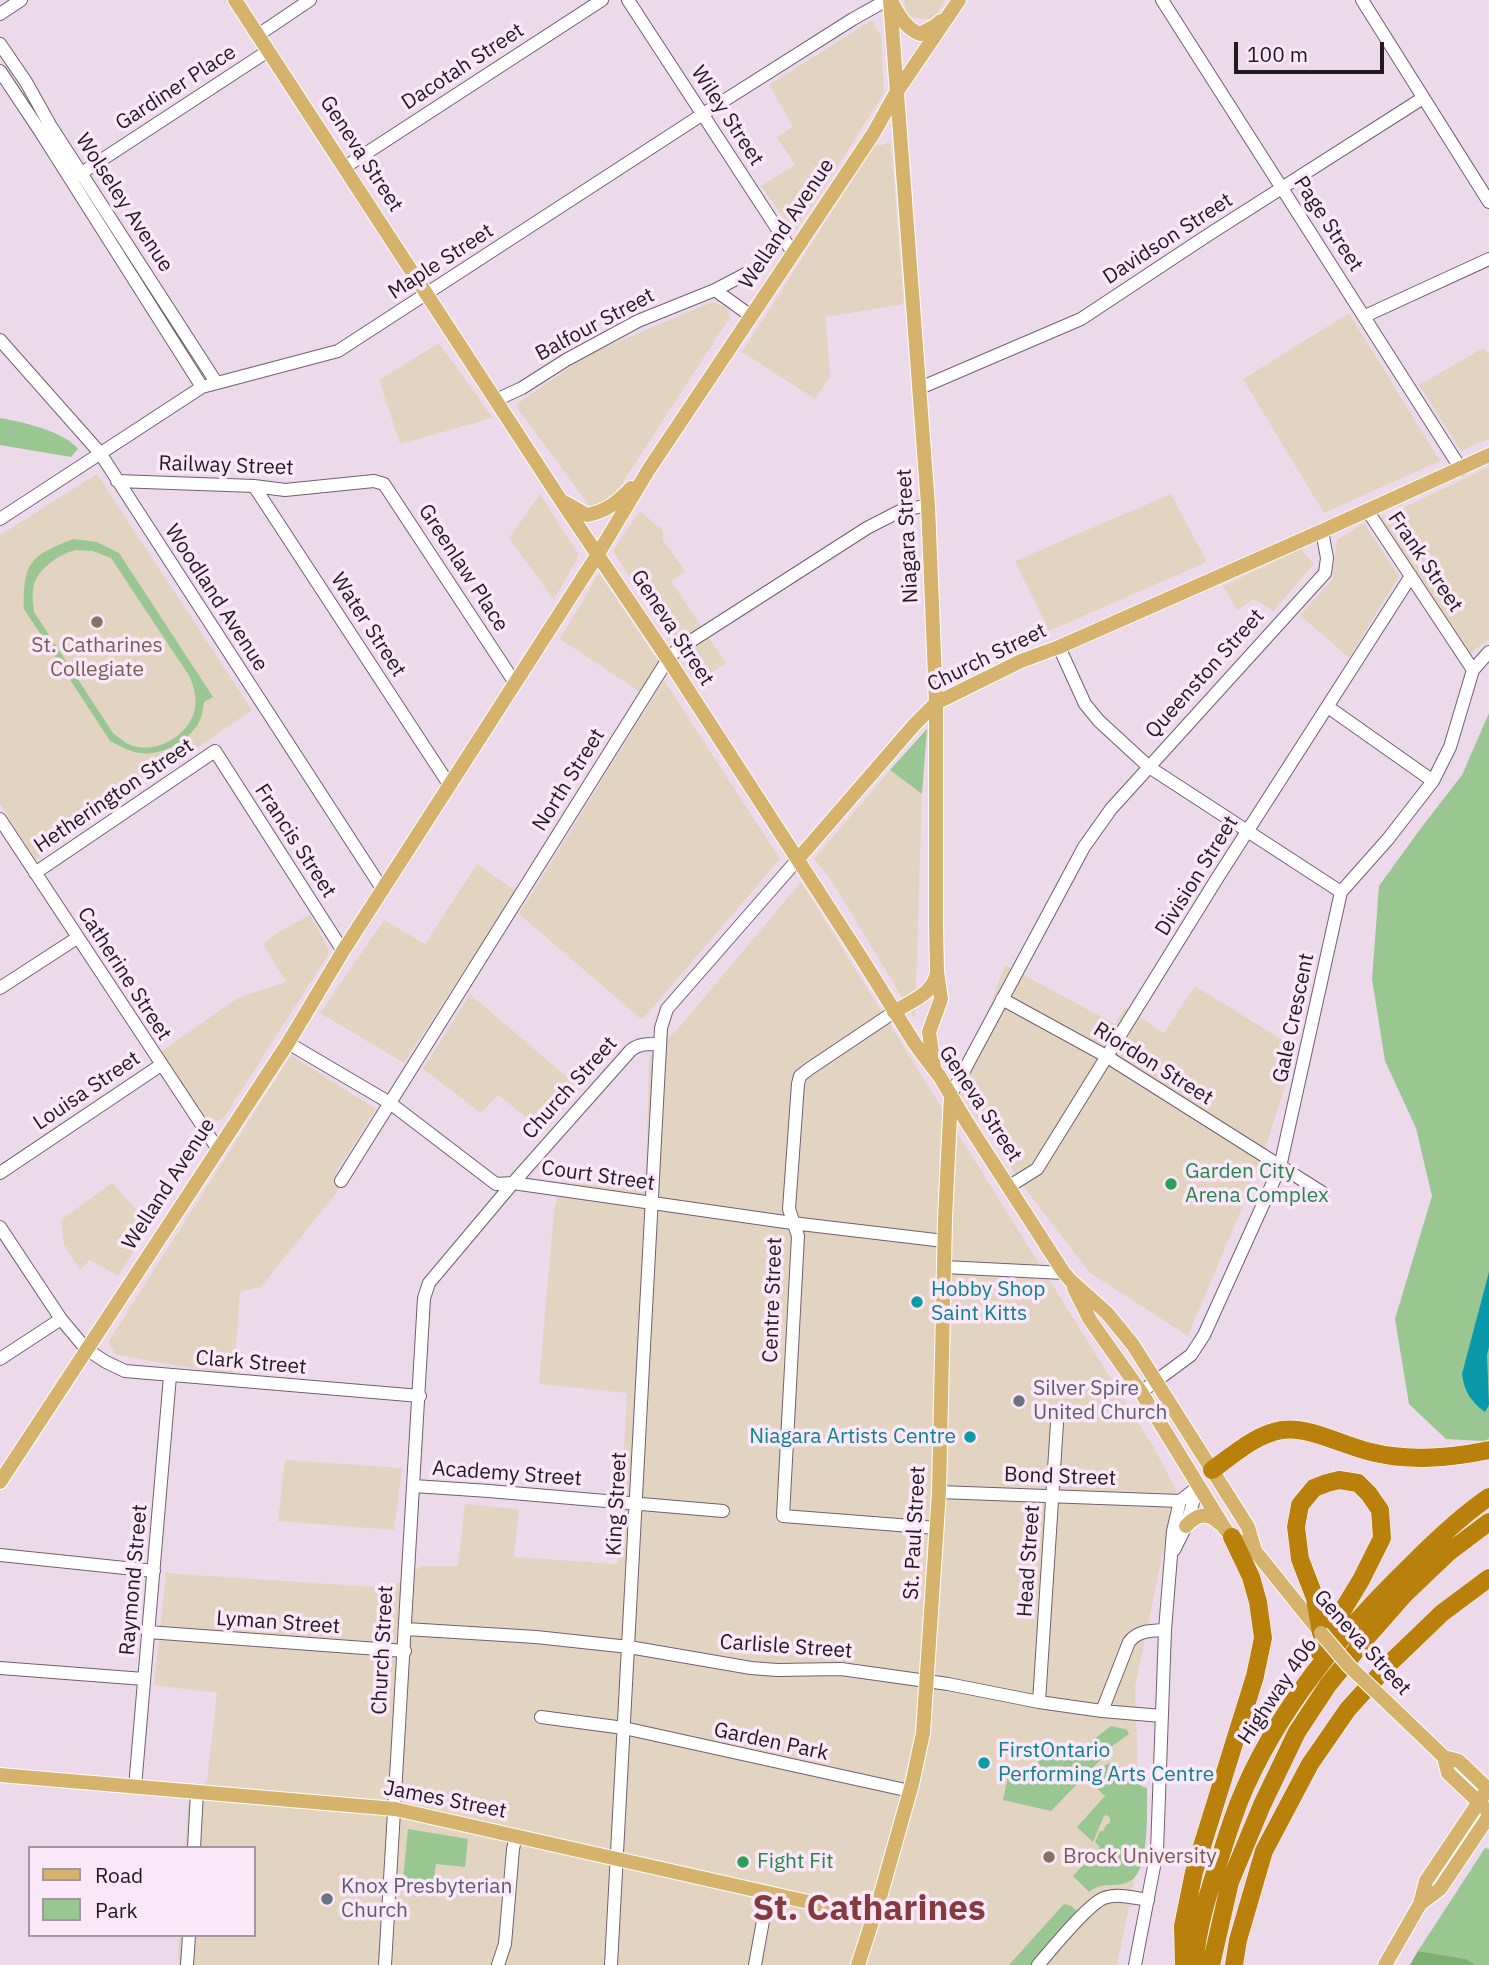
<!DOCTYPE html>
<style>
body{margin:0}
#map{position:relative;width:1489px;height:1965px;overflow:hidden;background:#ecdaeb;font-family:"IBM Plex Sans",sans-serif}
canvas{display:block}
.legend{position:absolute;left:28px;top:1846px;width:228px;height:91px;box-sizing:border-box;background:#fae7f8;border:2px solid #a395a2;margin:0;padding:9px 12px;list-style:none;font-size:21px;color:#211b21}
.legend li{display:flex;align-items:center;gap:14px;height:35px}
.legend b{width:35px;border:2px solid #a395a2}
.scale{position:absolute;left:1234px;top:42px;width:150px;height:32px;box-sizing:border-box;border:4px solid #211b21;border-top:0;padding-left:9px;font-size:21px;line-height:24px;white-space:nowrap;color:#211b21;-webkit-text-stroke:5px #fae7f8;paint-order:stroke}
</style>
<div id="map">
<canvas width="1489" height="1965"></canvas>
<ul class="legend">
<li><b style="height:9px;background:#d5b36d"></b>Road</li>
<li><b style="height:19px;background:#9ac691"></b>Park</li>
</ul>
<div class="scale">100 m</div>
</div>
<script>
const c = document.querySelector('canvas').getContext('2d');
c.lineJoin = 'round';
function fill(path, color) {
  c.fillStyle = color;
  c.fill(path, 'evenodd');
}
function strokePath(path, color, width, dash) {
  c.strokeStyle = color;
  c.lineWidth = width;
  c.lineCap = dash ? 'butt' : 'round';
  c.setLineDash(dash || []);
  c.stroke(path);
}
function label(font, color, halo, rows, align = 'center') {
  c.font = font + ' "IBM Plex Sans",sans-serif';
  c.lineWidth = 7;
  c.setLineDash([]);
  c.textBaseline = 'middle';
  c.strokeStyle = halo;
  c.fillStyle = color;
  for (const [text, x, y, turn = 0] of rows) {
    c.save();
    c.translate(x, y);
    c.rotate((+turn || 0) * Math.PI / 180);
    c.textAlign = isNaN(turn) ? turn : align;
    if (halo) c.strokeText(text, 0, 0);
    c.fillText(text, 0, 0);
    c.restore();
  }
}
fill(new Path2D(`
 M904 0H945L933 20 907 17Z
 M872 20 881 36 884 93 816 201 794 232 761 186 795 165 777 138 793 126 769 85Z
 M891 143 904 304 826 317 830 377 815 399 742 352 874 146Z
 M712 302 722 305 729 310 730 317 605 510 591 508 515 405 591 353Z
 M1349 313 1440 461 1324 513 1243 379Z
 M439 343 493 418 400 444 379 380Z
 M1483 348 1489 354V439L1461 451 1419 385Z
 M1489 467V639L1468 656 1381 518Z
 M97 474 252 710 36 860 0 804V535Z
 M540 494 579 555 554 600 509 538Z
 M1171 494 1207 562 1049 631 1015 561Z
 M639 511 663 530V540L685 571 671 581 726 663 696 683 613 551Z
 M1364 523 1399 576 1349 658 1300 615 1332 580 1337 540Z
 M1301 549 1314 564 1273 611 1254 599 1237 610 1223 586Z
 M599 573 660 664 640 692 560 639Z
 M664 680 780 859 642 1020 519 914Z
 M890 770 922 794 915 1019 833 883 814 859Z
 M477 864 516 891 404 1063 320 1013 384 920 425 944Z
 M801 882 1156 1451 1176 1490 1135 1687 1141 1848 1117 1965H178L179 1935H254V1848H185L188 1803 207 1780 217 1693 154 1685 166 1573 391 1588 421 1566H458L465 1504 519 1509 514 1557 618 1564 627 1393 539 1384 554 1210 561 1182 646 1189 649 1058 681 1025Z
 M310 915 330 952 223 1119 206 1123 159 1053 239 997 286 982 263 944 275 934Z
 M1005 965 1115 1024 1125 1007 1164 1033 1195 986 1297 1049 1258 1170 1188 1336 1090 1273 1030 1195 961 1095 978 1038Z
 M470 994 580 1088 545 1132 498 1095 481 1113 423 1069Z
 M292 1056 376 1109 336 1172 341 1187 261 1287 240 1292 234 1375 116 1355 108 1342 289 1058Z
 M112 1183 151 1225 118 1276 90 1260 80 1270 64 1245 61 1220Z
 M285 1460 402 1468 394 1530 278 1521Z`), '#e3d4c2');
fill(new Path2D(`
 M0 418C22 422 64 431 78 449L71 457 0 445Z
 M73 539 97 542 119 553 213 697 204 702C203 710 202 717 198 724 187 742 161 756 141 753 129 752 120 746 110 741L24 609C23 561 31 556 73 539ZM76 550 93 551 111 558 190 677C194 688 197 697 195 709 189 737 152 757 126 743 122 740 117 736 113 733L34 612C33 604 32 596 33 589 35 570 59 554 76 550Z
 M1489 713V1439L1484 1441 1446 1439 1409 1404 1395 1319 1432 1196 1416 1128 1385 1061 1372 979 1379 886 1421 828 1462 775Z
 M927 729 922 794 890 770Z
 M1111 1726 1128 1730 1127 1731 1129 1734 1101 1754 1108 1752 1051 1811 1003 1800 1008 1776 1004 1774 1036 1773 1039 1758 1071 1757Z
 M1110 1763C1125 1763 1131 1784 1147 1788 1147 1808 1150 1872 1130 1881 1116 1889 1105 1880 1089 1892L1073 1876 1100 1847 1095 1842 1100 1831H1103L1106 1825 1110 1823V1818L1107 1815 1104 1816 1093 1842 1077 1827 1105 1796 1089 1781 1103 1768 1105 1765Z
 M408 1829 468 1839 465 1867 436 1864 432 1891 402 1889Z
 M1485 1848 1489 1849V1965H1476L1466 1959 1418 1951Z
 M1064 1904 1071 1906 1079 1913 1031 1965H1009Z`), '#9ac691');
fill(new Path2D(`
 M1418 1951 1466 1959 1476 1965H1410Z`), '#7db171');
fill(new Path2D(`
 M1489 1272V1347L1487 1355 1489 1405 1485 1412C1471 1402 1464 1391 1462 1374Z`), '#0a98ab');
const minor = new Path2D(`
 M628 0 793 253
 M1162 0 1461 469
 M1362 0 1489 202
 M0 14 21 0
 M258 35 310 0
 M0 44 26 82 50 125 216 382
 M0 71 40 131 202 387
 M345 167 602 0
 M77 176 268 51
 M715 290 751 316
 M1365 316 1489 259
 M0 340 100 453 383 890
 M920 388 1081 319 1208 235 1423 98
 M496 400 522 388 566 360 638 321 715 290 755 269
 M117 481 254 486 285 490 374 481 384 484 515 683
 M254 486 450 786
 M1367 510 1473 670
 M0 519 202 387 338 351 703 114 853 19 887 0
 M1059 647 1085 704 1099 721 1149 767 1341 892
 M1328 707 1433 781
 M0 819 217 1148
 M35 873 215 751 343 951
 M0 988 77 938
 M1002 999 1106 1056 1323 1193
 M894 1012 809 1069 800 1076 798 1084 789 1209 798 1236 783 1516 937 1528
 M288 1043 390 1103 496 1184 513 1183 792 1223 944 1241
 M951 1095 1084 847 1111 809 1325 573 1327 558 1322 531
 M0 1173 161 1065
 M341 1181 668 659 677 650 867 528 900 511 928 505
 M1008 1187 1037 1169 1218 877 1411 576
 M0 1227 61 1319 86 1349 106 1362 125 1371 420 1396
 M944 1267 1064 1273
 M0 1359 61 1319
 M1141 1392 1191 1355 1204 1335 1280 1167 1341 892 1388 839 1433 781 1450 747 1473 670 1489 652
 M414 1486 489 1491 723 1511
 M939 1492 1180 1501
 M1174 1550 1186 1526 1197 1489
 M0 1555 154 1571
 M406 1629 536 1637 629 1647 751 1668 777 1670 841 1669 948 1684 1039 1702 1102 1711 1162 1716
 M148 1632 405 1651
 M0 1668 144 1679
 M1039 1702 1057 1423
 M1102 1711 1129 1642C1138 1630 1151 1631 1165 1630
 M541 1717 624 1728 910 1791
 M135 1787 170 1376
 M194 1848 197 1792
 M187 1965 189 1935
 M385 1965 424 1298 429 1283 513 1183 631 1050C640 1043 649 1044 660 1044
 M498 1965 505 1944 513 1849 516 1836
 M611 1965 661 1028 667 1009 798 859
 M755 1965 768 1893
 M1038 1965C1051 1950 1088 1904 1104 1898 1117 1893 1134 1898 1148 1900
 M1135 1965 1157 1851 1165 1630 1173 1531 1180 1501 1198 1487`);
const major = new Path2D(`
 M235 0 560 499 668 659 862 959 915 1044 940 1077 966 1121 1064 1273 1071 1281 1107 1313 1133 1345 1248 1527 1255 1551
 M890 0 928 505 936 703V926L937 971 941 999 929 1032 934 1067
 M892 3C899 15 906 29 920 34L935 26 941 21
 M566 503 587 515C605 512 618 502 631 488
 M798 859 915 724 936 703 1021 661 1059 647 1322 531 1489 455
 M894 1012C911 1001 934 994 937 972
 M1074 1288 1090 1320 1141 1392 1225 1529 1232 1537 1255 1551 1321 1633
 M0 1482 288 1043 343 951 598 554 649 469 873 134 896 93 959 0
 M1186 1526C1196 1515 1207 1511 1219 1523
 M1393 1708 1444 1757 1448 1773 1489 1812
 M1444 1757 1459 1761 1489 1790
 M0 1775 395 1809 875 1917
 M1420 1904 1440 1889 1489 1816
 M858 1965 880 1897 912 1784 923 1733 939 1492 945 1219 951 1095
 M1385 1965 1420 1904 1426 1881 1489 1787`);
const highway = new Path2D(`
 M1212 1470C1233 1455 1256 1434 1282 1430 1309 1426 1344 1446 1371 1452 1410 1462 1450 1458 1489 1450
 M1318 1651 1361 1580 1382 1538 1380 1510 1369 1494 1358 1483 1339 1480 1327 1483 1314 1488 1300 1505 1296 1527 1300 1559 1315 1598 1321 1633
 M1184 1965 1183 1926 1194 1872 1255 1676 1263 1638 1258 1602 1251 1577 1232 1537
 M1194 1965C1198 1925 1209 1889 1222 1852 1227 1835 1233 1818 1239 1802 1276 1710 1343 1631 1413 1563 1437 1539 1461 1516 1489 1497
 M1211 1965 1230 1882 1262 1805 1297 1732 1328 1685 1367 1637 1404 1595 1449 1552 1489 1522
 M1234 1965 1238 1940 1264 1851 1310 1764 1348 1709 1390 1663 1442 1613 1489 1578`);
strokePath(minor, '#70606f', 14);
strokePath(major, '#fff', 16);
strokePath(highway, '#fff', 19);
strokePath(minor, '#fff', 12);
strokePath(major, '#d5b36d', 14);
strokePath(highway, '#b9800c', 18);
const majorBridge = new Path2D(`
 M1321 1633 1349 1666 1393 1708`);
strokePath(majorBridge, '#fff', 16, []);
strokePath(majorBridge, '#d5b36d', 14);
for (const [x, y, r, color] of [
 [97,622,7,"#8d6e63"],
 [1171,1184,7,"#2e9e5b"],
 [917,1302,7,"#0f9aa8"],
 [1019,1401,7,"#6b7280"],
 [970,1437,7,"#0f9aa8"],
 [984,1763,7,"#0f9aa8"],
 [1049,1857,7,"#8d6e63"],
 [743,1862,7,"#2e9e5b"],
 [327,1899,7,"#6b7280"]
]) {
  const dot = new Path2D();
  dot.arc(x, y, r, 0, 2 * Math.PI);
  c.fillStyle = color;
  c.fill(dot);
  strokePath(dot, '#fae7f8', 2.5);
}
label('21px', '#211b21', '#fae7f8', [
 ["Dacotah Street",463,67,-33],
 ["Gardiner Place",176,88,-33],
 ["Wiley Street",727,116,57],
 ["Geneva Street",361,154,57],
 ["Wolseley Avenue",124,203,57],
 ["Welland Avenue",787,224,-56],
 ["Page Street",1328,224,57],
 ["Davidson Street",1168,239,-33],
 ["Maple Street",441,262,-33],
 ["Balfour Street",595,325,-28],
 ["Railway Street",226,466,2],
 ["Niagara Street",908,536,-93],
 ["Frank Street",1425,562,56],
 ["Greenlaw Place",463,568,57],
 ["Woodland Avenue",216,598,57],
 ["Water Street",368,625,57],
 ["Geneva Street",672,628,57],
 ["Church Street",987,658,-26],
 ["Queenston Street",1205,674,-48],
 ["North Street",569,780,-58],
 ["Hetherington Street",114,796,-34],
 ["Francis Street",295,841,57],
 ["Division Street",1197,876,-58],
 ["Catherine Street",124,974,57],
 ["Gale Crescent",1294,1018,-78],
 ["Riordon Street",1153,1064,32],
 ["Church Street",570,1088,-48],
 ["Louisa Street",87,1091,-34],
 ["Geneva Street",980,1104,57],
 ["Court Street",598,1176,8],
 ["Welland Avenue",169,1184,-57],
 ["Centre Street",773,1300,-88],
 ["Clark Street",251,1363,5],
 ["Academy Street",507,1474,4],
 ["Bond Street",1060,1477,2],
 ["King Street",617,1504,-87],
 ["St. Paul Street",915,1533,-87],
 ["Head Street",1029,1561,-86],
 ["Raymond Street",134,1580,-85],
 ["Lyman Street",278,1623,4],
 ["Geneva Street",1362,1643,48],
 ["Carlisle Street",786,1647,4],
 ["Church Street",383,1650,-87],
 ["Highway 406",1278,1691,-56],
 ["Garden Park",771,1742,12],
 ["James Street",445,1800,11]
]);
label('21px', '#785e54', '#fae7f8', [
 ["St. Catharines",97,646],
 ["Collegiate",97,670],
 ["Brock University",1063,1857,"left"]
]);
label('21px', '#27864d', '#fae7f8', [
 ["Garden City",1185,1172],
 ["Arena Complex",1185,1196],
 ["Fight Fit",757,1862]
], 'left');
label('21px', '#0d838f', '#fae7f8', [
 ["Hobby Shop",931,1290],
 ["Saint Kitts",931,1314],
 ["Niagara Artists Centre",956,1437,"right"],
 ["FirstOntario",998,1751],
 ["Performing Arts Centre",998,1775]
], 'left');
label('21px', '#5b616d', '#fae7f8', [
 ["Silver Spire",1033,1389],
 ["United Church",1033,1413],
 ["Knox Presbyterian",341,1887],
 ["Church",341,1911]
], 'left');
label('bold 35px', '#843b3d', '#fae7f8', [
 ["St. Catharines",869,1910]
]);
</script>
